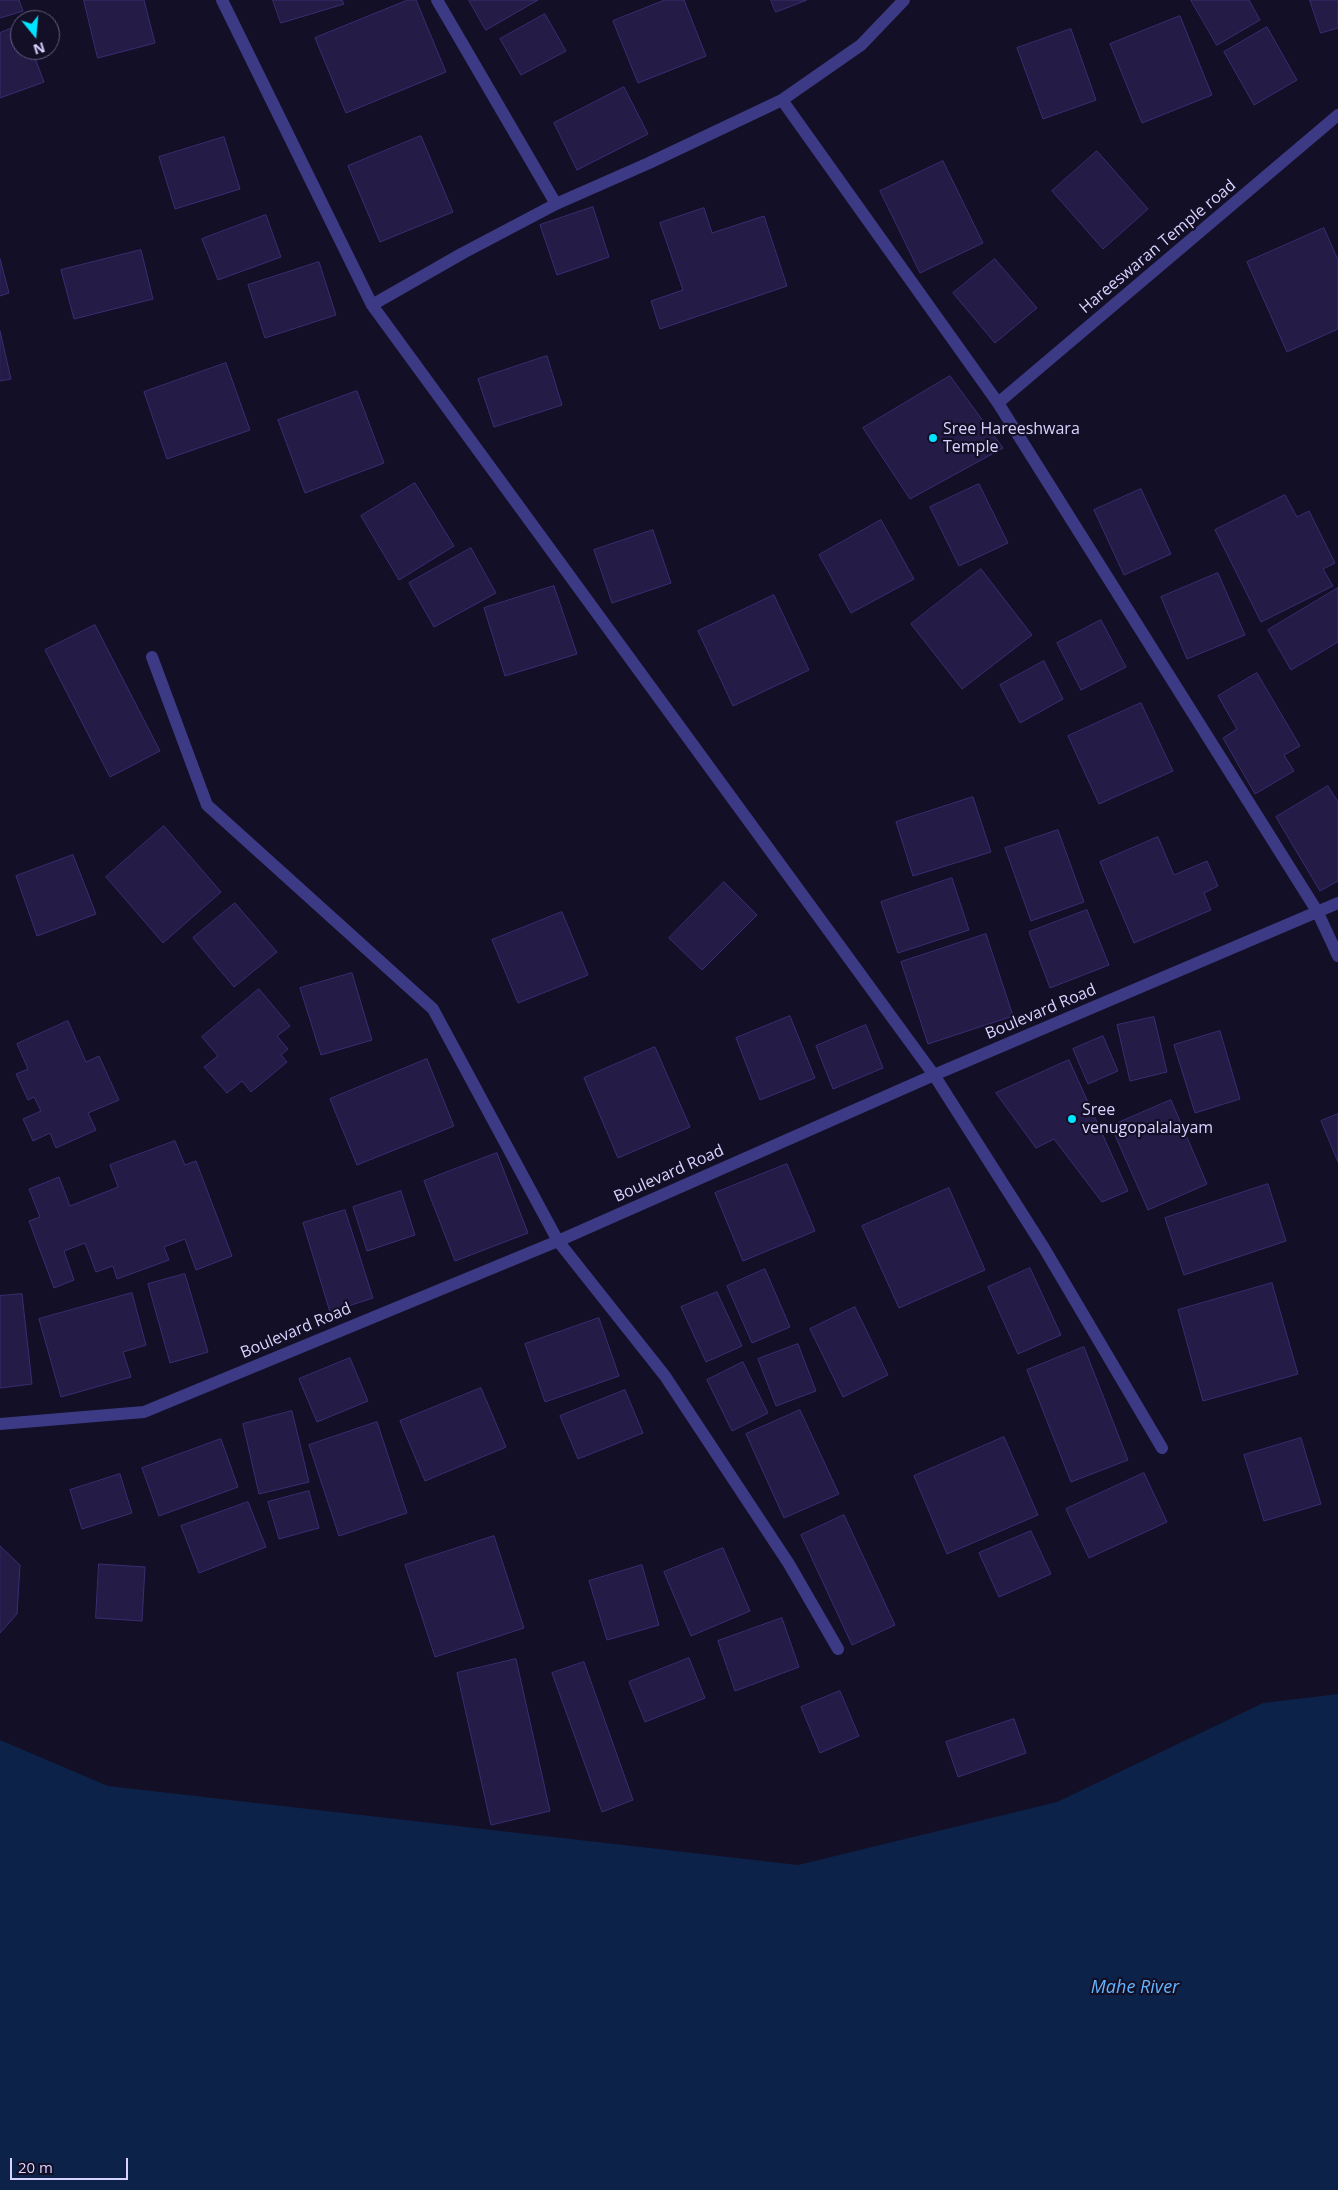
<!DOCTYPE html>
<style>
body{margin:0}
#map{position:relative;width:1338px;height:2190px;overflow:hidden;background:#130f26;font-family:"Open Sans",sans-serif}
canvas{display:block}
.north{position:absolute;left:10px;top:10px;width:50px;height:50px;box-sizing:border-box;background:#130f26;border:1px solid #625e7d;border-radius:50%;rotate:163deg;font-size:14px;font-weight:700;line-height:20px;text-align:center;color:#d9d4ff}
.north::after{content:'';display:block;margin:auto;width:18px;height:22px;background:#00e5ff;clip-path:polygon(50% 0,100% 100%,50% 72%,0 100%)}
.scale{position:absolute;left:10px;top:2158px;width:118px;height:22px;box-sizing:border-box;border:2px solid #d9d4ff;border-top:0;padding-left:6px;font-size:15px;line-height:18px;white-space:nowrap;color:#d9d4ff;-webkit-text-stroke:4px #130f26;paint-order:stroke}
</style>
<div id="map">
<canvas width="1338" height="2190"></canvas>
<div class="north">N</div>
<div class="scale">20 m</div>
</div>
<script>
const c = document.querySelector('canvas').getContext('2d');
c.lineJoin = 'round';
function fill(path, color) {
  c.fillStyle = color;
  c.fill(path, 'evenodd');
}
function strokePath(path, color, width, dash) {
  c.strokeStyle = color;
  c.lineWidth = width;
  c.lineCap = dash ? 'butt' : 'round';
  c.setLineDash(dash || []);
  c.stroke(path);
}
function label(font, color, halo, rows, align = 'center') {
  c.font = font + ' "Open Sans",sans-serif';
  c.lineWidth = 4.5;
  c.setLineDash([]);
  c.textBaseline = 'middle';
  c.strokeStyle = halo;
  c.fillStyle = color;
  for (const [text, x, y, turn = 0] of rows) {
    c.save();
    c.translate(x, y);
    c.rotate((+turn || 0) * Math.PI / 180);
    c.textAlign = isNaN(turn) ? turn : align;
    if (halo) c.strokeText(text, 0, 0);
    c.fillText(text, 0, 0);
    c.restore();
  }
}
fill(new Path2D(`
 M1338 1694V2190H0V1740L108 1786 798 1865 1057 1802 1263 1703Z`), '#0c2248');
const building = new Path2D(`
 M0 0H19L23 11 0 18Z
 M84 0H144L155 43 98 58Z
 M273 0H342L344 4 281 23Z
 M408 0H416L446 72 346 113 315 38Z
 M469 0H538L486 30Z
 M665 0H684L706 56 638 83 613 21Z
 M771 0H807L776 12Z
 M1191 0H1249L1260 20 1217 45Z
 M1310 0H1338V28L1321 33Z
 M545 14 566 51 521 75 500 39Z
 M1180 16 1212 95 1142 123 1110 44Z
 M20 25V50H32L44 82 0 98V33Z
 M1267 27 1297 80 1254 105 1224 52Z
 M1071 29 1096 100 1043 119 1017 48Z
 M624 87 648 134 577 170 554 123Z
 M421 136 453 212 380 242 348 166Z
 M224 137 240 189 175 209 159 157Z
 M1097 151 1148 209 1103 249 1052 191Z
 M943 161 983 243 920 273 880 191Z
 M593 207 609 257 557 275 540 225Z
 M704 208 712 233 764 216 787 286 660 329 651 301 683 290 660 223Z
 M266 215 281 257 218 280 202 239Z
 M1324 228 1338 260V329L1287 352 1247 262Z
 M141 250 153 299 74 319 61 270Z
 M0 259 9 293 0 296Z
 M995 259 1037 308 995 343 953 293Z
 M319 262 336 315 265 338 248 285Z
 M0 331 11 379 0 381Z
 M547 356 562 405 494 427 478 379Z
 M226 363 250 430 167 459 144 392Z
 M950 376 1003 448 910 499 863 428Z
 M357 391 384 463 305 493 278 420Z
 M415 483 454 546 399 580 361 516Z
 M979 484 1008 543 959 566 930 507Z
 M1141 489 1171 554 1124 575 1094 510Z
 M1285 495 1297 517 1309 511 1335 563 1323 569 1333 586 1261 622 1215 530Z
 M881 520 914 579 851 613 819 555Z
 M653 530 671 583 612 603 594 550Z
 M471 548 496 593 434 627 409 583Z
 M981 569 1032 635 962 689 911 624Z
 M1218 573 1245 635 1187 659 1161 597Z
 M554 586 577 654 505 676 484 608Z
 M1338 588V642L1291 670 1268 630Z
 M774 595 809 670 733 706 698 631Z
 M1101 620 1126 667 1081 690 1057 643Z
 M95 625 160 751 110 777 45 650Z
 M1044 661 1063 699 1020 723 1000 685Z
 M1257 673 1300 746 1284 755 1294 771 1255 794 1223 738 1237 729 1218 696Z
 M1141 703 1173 771 1099 804 1068 736Z
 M1328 786 1338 802V881L1320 891 1276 817Z
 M973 797 991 852 913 876 896 822Z
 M164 826 221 892 163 943 106 877Z
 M1058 830 1084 902 1031 921 1005 848Z
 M1158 837 1174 875 1207 861 1218 886 1204 893 1211 910 1134 943 1100 862Z
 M73 855 96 914 37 936 16 876Z
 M952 878 969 930 898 953 881 902Z
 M724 882 757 915 702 970 669 938Z
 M235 903 277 952 234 987 193 938Z
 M1087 910 1109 965 1050 988 1029 932Z
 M562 912 588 975 518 1003 492 940Z
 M986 934 1013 1016 928 1044 901 962Z
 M352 973 372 1040 321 1055 300 988Z
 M259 989 290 1026 277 1036 288 1049 281 1055 287 1062 251 1092 242 1081 227 1093 204 1067 218 1056 202 1037Z
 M790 1016 815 1078 760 1100 736 1038Z
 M1154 1017 1167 1072 1130 1081 1117 1025Z
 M68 1021 86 1062 99 1056 119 1100 88 1113 96 1130 56 1148 50 1133 33 1141 23 1119 41 1111 34 1097 28 1100 16 1074 28 1069 17 1044Z
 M866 1025 883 1068 833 1089 816 1046Z
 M1220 1031 1240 1099 1195 1113 1174 1045Z
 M1103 1036 1118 1071 1088 1084 1073 1049Z
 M655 1047 690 1127 618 1158 584 1078Z
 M427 1059 454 1126 357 1165 330 1099Z
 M1069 1060 1128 1191 1102 1202 1054 1139 1036 1148 996 1093Z
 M1171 1100 1207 1184 1148 1210 1111 1126Z
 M1338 1114V1162L1321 1121Z
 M175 1141 185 1165 196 1161 232 1256 196 1270 185 1239 164 1247 169 1260 117 1279 113 1266 96 1272 85 1243 64 1251 74 1280 54 1288 29 1221 40 1217 29 1189 59 1177 70 1206 118 1187 110 1165Z
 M497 1153 528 1233 455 1261 424 1181Z
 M787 1164 815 1231 743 1261 715 1193Z
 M1268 1184 1286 1241 1184 1275 1165 1218Z
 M949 1188 985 1270 899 1308 862 1226Z
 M401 1191 415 1235 367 1251 353 1207Z
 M345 1210 373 1298 330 1312 303 1223Z
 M1030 1268 1061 1335 1018 1354 988 1287Z
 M765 1269 790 1327 752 1343 727 1286Z
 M185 1274 208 1352 170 1363 148 1284Z
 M1272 1283 1298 1374 1203 1401 1178 1310Z
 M717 1292 742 1346 706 1362 681 1307Z
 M132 1293 146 1345 123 1352 131 1377 61 1397 39 1319Z
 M22 1294 32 1384 0 1388V1296Z
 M855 1307 888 1375 843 1397 810 1329Z
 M599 1318 619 1376 545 1402 525 1344Z
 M798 1344 816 1391 776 1406 758 1359Z
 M1084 1347 1128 1460 1071 1482 1027 1370Z
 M350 1358 368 1401 317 1422 299 1379Z
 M743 1362 768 1413 732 1431 707 1380Z
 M481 1388 506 1447 425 1481 400 1421Z
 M625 1390 643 1433 578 1459 560 1416Z
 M800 1410 839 1494 784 1518 746 1434Z
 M292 1411 309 1482 259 1494 243 1424Z
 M377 1422 407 1513 339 1536 309 1445Z
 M1004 1437 1038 1515 947 1554 914 1476Z
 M1301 1438 1321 1504 1264 1521 1244 1455Z
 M221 1439 238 1487 159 1516 142 1468Z
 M1144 1473 1167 1522 1089 1558 1066 1509Z
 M120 1474 132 1513 82 1529 70 1490Z
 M309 1491 319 1528 279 1539 268 1502Z
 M248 1502 266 1547 199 1573 181 1526Z
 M844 1515 895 1625 852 1645 801 1535Z
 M1031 1531 1051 1574 999 1597 979 1553Z
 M494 1536 524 1628 435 1657 405 1565Z
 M0 1546 20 1565 17 1614 0 1633Z
 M723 1548 750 1611 691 1636 664 1572Z
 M99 1564 145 1567 142 1621 96 1618Z
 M642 1565 659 1625 607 1640 589 1581Z
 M782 1618 799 1667 735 1691 718 1641Z
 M689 1658 705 1698 645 1722 629 1682Z
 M516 1659 550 1811 491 1825 457 1673Z
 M584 1662 633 1800 602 1812 552 1673Z
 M840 1691 859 1736 820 1753 801 1707Z
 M1014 1719 1026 1753 958 1777 946 1742Z`);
fill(building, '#241b47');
strokePath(building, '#3b2d73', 1);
strokePath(new Path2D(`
 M222 0 372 305 934 1075 1044 1248 1162 1448
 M437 0 556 204
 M782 100 998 403 1317 911 1338 956
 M372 305 463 253 556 204 649 163 782 100 861 45 904 0
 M998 403 1338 115
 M152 657 207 805 433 1009 558 1241 665 1376 789 1564 838 1649
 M0 1424 144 1412 558 1241 934 1075 1338 903`), '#3d3a85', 12);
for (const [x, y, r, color] of [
 [933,438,5,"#00e5ff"],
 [1072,1119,5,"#00e5ff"]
]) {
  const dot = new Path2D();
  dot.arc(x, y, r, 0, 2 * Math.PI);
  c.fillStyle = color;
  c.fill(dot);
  strokePath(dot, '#130f26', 2);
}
label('16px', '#d9d4ff', '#130f26', [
 ["Hareeswaran Temple road",1158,247,-40],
 ["Boulevard Road",1041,1012,-23],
 ["Boulevard Road",669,1174,-24],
 ["Boulevard Road",296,1331,-23]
]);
label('16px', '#d9d4ff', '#130f26', [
 ["Sree Hareeshwara",943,429],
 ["Temple",943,447],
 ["Sree",1082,1110],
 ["venugopalalayam",1082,1128]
], 'left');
label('italic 18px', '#62b6ff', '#130f26', [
 ["Mahe River",1135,1988]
]);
</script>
